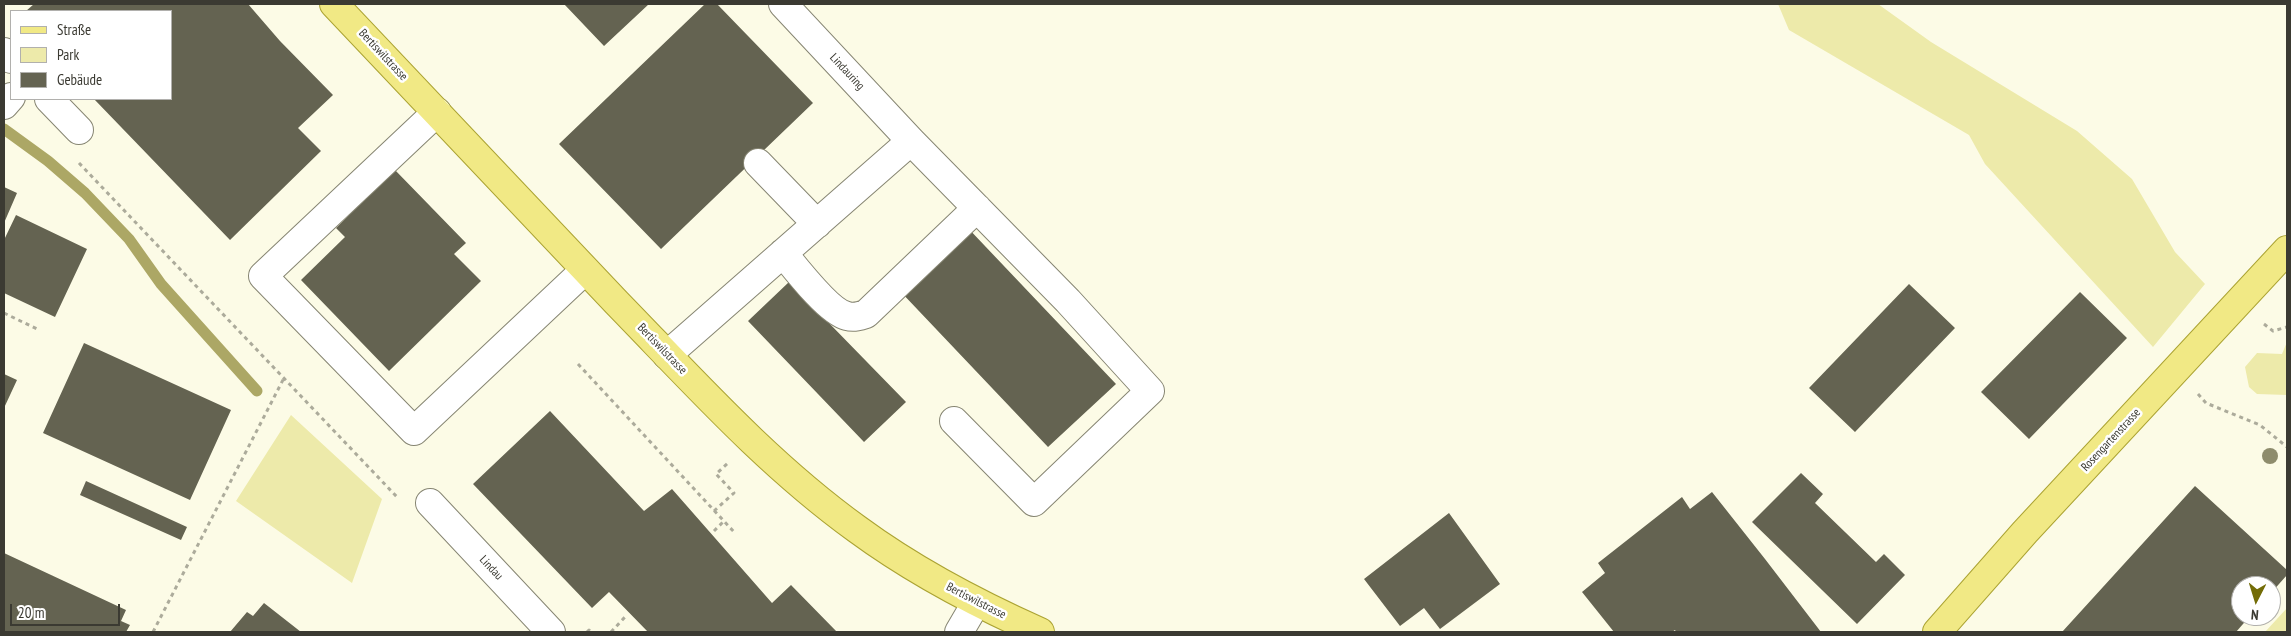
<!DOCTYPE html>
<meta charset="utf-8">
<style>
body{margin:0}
#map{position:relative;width:2291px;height:636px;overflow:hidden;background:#fcfbe6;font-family:"PT Sans Narrow",sans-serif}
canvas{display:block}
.frame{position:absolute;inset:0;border:5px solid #3b3a32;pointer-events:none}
.legend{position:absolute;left:10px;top:10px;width:162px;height:90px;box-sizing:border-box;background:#fff;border:1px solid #b1b0ad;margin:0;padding:6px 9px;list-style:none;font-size:15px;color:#3b3a32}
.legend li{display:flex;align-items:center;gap:10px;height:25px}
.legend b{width:25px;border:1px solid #b1b0ad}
.north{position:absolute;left:2231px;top:576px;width:50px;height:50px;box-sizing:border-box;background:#fff;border:1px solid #b1b0ad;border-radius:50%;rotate:185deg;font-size:14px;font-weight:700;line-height:20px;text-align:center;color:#3b3a32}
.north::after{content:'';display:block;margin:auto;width:18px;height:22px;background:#736c07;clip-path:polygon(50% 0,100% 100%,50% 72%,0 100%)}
.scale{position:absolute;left:10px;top:604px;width:110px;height:22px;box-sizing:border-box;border:2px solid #3b3a32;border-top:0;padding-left:6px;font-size:15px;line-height:18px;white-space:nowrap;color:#3b3a32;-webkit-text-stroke:4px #fff;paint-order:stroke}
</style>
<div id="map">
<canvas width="2291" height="636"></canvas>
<div class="frame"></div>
<ul class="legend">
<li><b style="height:6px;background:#f1e985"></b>Straße</li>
<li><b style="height:14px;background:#edeaaa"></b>Park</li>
<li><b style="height:14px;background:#646351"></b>Gebäude</li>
</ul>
<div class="north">N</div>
<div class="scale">20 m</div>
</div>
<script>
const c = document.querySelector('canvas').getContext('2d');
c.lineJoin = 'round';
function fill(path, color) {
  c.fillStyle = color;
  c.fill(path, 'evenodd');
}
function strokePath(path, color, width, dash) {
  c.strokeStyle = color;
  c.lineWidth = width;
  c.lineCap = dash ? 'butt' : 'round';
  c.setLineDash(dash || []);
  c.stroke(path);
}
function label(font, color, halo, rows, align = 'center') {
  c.font = font + ' "PT Sans Narrow",sans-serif';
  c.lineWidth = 5;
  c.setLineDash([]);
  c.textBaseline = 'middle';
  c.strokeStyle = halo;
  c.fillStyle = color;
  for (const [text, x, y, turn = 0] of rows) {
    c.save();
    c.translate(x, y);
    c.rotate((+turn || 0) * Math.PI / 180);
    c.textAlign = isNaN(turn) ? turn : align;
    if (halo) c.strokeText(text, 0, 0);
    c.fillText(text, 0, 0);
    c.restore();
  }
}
fill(new Path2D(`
 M1778 4H1878L1931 42 2077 131 2132 179 2175 252 2205 284 2153 347 1985 164 1969 135 1789 30Z
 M2287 342V395L2257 394 2249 387 2245 367 2257 353 2282 354Z
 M291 415 382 499 352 583 236 501Z
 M2287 608V632H2265Z`), '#edeaaa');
strokePath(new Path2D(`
 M4 129 48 161 85 193 129 239 161 284 257 391`), '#aca765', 11);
fill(new Path2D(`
 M34 4H248L280 41 333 95 298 128 321 151 230 240 94 99H171V11H26Z
 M564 4H649L604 46Z
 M705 4H717L813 103 661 249 559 144Z
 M395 170 466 243 454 254 481 281 389 371 301 280 345 237 336 228Z
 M4 187 17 193 4 223Z
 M16 215 87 249 55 317 4 293V240Z
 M966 226 1116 384 1048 447 899 290Z
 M789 282 906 402 864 442 748 321Z
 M1909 284 1955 328 1855 432 1809 388Z
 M2080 292 2127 338 2029 439 1981 392Z
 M84 343 231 410 190 500 43 433Z
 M4 374 17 380 4 408Z
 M550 411 644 511 672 489 772 603 791 585 837 632H648L609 592 592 608 473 484Z
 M1801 473 1823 494 1815 503 1876 562 1884 554 1905 575 1857 624 1752 522Z
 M86 481 187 527 181 540 80 495Z
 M2195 486 2287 570V575L2271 593V586H2241V616H2250L2236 632H2062Z
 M1712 492 1765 559 1821 632H1676L1675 630 1672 632H1614L1582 592 1605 573 1598 563 1682 497 1690 509Z
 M1449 513 1500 584 1440 629 1424 608 1400 626 1364 579Z
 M4 553 126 610 121 621 130 625 126 632H4Z
 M264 603 301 632H230L247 612 253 616Z`), '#646351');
const minor = new Path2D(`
 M783 4 911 141 1068 301 1150 391 1034 502 954 421
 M4 52 11 59
 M49 99 79 130
 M4 105 11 97
 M437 112 263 276 414 431 585 270
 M758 163 817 224
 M783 253C796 269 829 312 847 316 854 318 860 316 866 314L977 208
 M667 355 911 141
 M430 503 551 632
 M959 632 976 603`);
const major = new Path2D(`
 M334 4C429 103 522 204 617 303 694 382 767 464 857 529 914 571 975 603 1040 632
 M1937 632 2025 532 2287 250`);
strokePath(minor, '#868572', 30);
strokePath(major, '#aba333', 30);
strokePath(new Path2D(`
 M79 163 397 497
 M4 313 37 329
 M2264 324 2273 331 2287 327
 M578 364 735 533
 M2198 394 2206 403 2260 425 2287 447
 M714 511 734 493 716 474 728 463
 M714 531 724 521
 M153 632 285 376
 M587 632 589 630 591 632
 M611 632 625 617`), '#acab9b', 3, [4, 4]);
strokePath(minor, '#fff', 28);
strokePath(major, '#f1e985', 28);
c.fillStyle = '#8e8c6c';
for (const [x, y] of [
 [2270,456]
]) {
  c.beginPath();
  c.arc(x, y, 8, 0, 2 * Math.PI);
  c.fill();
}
label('12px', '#3b3a32', '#fff', [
 ["Bertiswilstrasse",383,55,47],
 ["Lindauring",847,72,47],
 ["Bertiswilstrasse",662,349,46],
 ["Rosengartenstrasse",2111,440,-47],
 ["Lindau",491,568,47],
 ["Bertiswilstrasse",976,601,27]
]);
</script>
